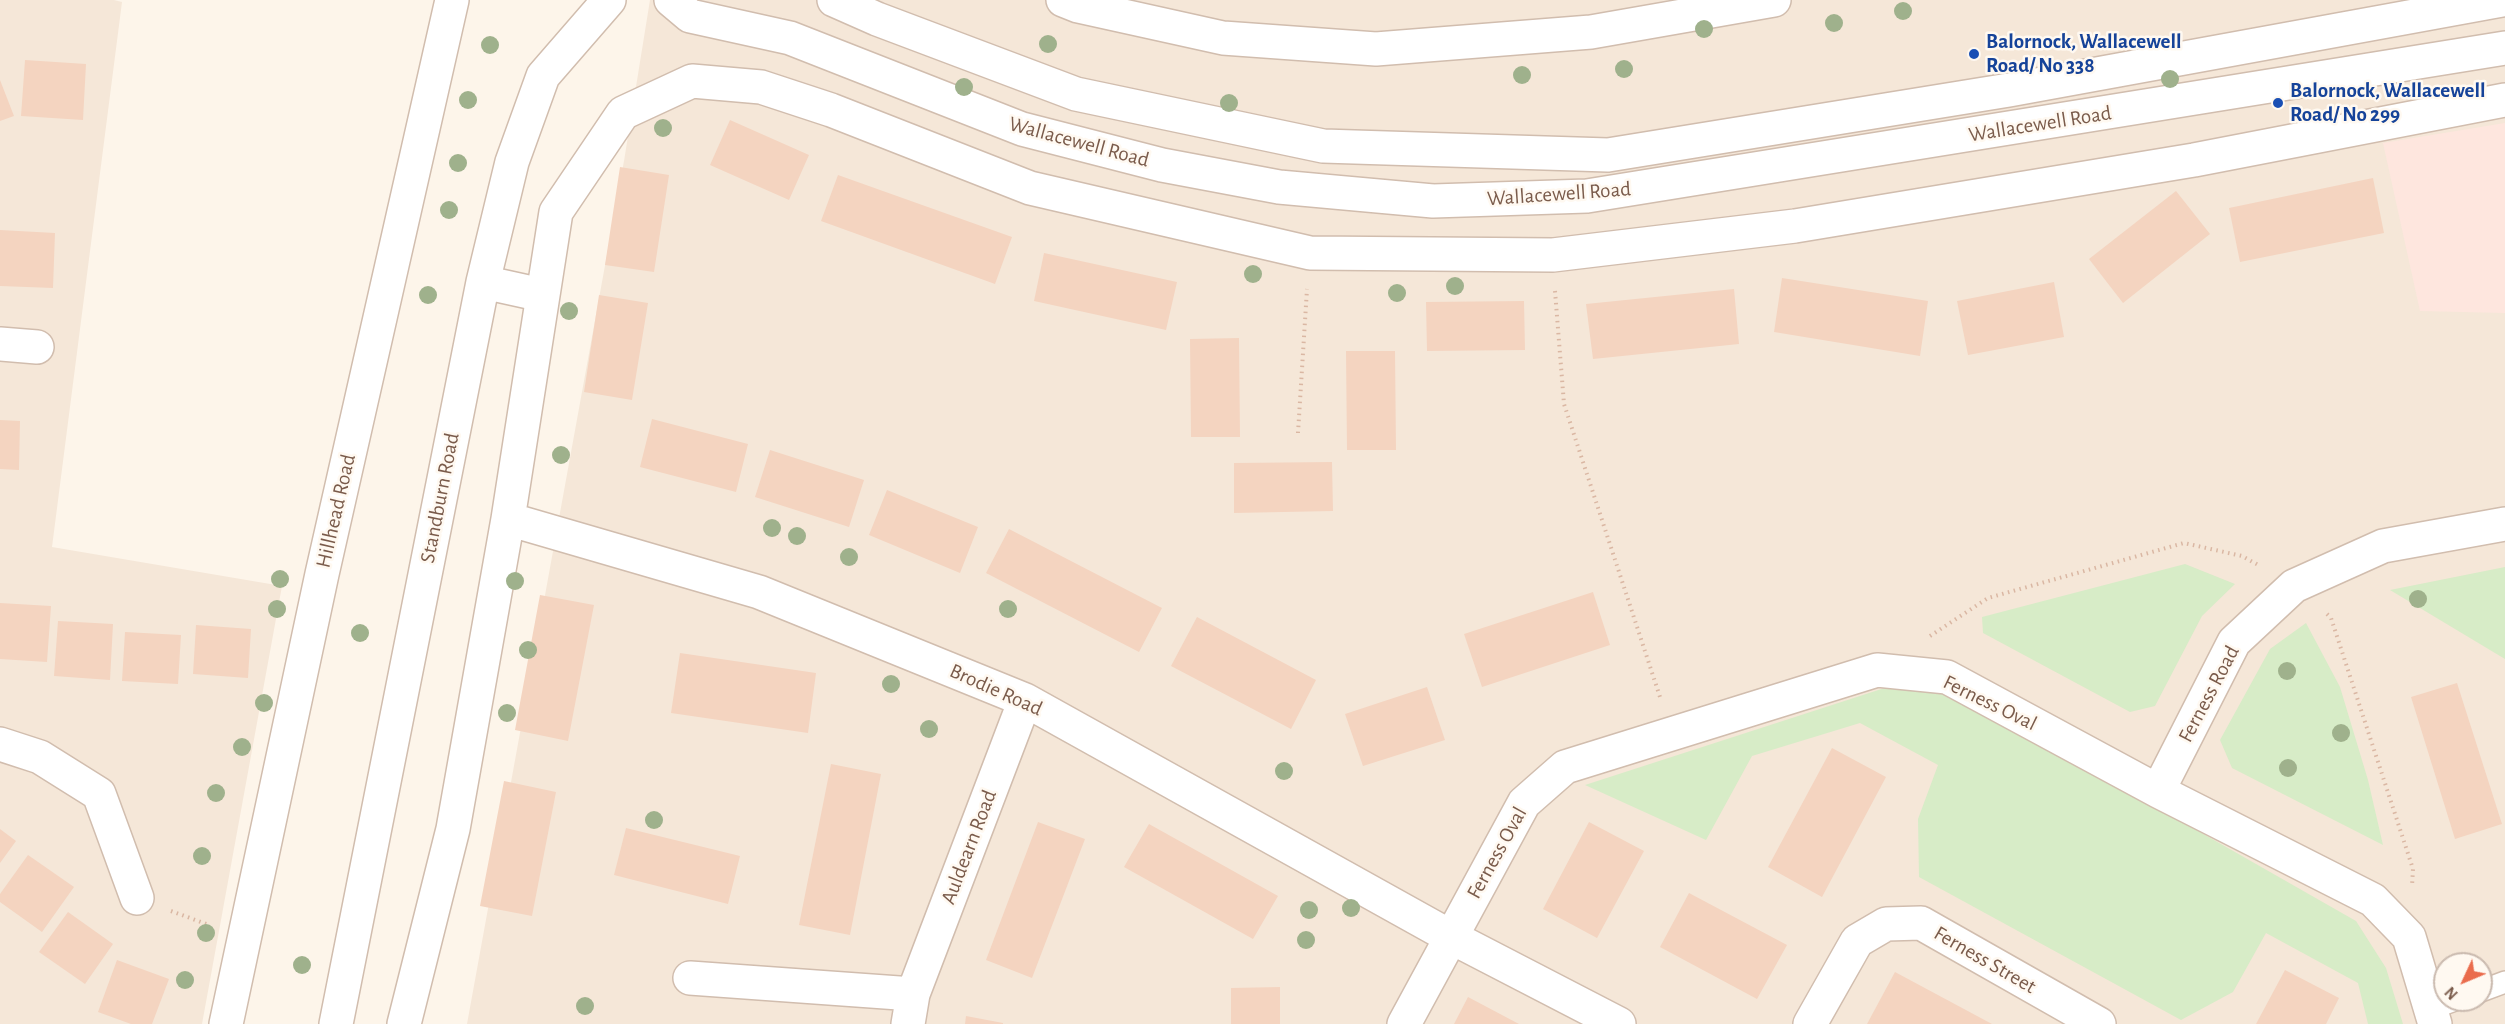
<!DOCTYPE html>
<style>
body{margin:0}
#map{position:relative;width:2505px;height:1024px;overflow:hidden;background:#fdf5ea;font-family:"Alegreya Sans",sans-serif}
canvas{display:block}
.north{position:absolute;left:2433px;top:952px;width:60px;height:60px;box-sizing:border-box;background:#fff9f1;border:2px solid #cabaaf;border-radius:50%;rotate:226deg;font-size:16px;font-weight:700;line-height:24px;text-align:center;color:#7a5b4b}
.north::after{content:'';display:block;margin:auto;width:21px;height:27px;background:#ea6c4c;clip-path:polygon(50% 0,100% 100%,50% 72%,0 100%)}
</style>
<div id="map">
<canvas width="2505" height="1024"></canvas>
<div class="north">N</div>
</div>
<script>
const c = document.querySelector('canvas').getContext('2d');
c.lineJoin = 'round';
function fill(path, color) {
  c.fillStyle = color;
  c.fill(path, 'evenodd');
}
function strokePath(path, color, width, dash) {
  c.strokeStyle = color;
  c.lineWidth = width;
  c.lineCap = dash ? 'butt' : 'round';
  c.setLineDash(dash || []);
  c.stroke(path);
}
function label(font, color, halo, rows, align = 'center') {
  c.font = font + ' "Alegreya Sans",sans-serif';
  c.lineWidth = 5;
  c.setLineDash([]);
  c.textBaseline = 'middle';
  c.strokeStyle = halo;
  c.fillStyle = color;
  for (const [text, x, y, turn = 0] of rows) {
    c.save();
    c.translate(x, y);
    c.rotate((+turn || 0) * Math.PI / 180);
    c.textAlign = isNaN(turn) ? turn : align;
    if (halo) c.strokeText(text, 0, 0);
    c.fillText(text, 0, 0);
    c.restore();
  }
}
fill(new Path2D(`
 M0 0H114L122 2 52 547 282 586 202 1024H0Z
 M650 0H2505V1024H467L624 161ZM2445 964H2481V1000H2445Z`), '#f5e7d8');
fill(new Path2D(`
 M2505 123V313L2420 311 2383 143Z`), '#fee6de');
fill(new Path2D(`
 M2185 564 2235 584 2202 616 2155 706 2130 712 1983 633 1982 617Z
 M2505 567V659L2390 590Z
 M2306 623 2340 687 2368 780 2383 845 2232 768 2220 740 2270 649Z
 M1900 683 1949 689 2356 921 2386 968 2403 1024H2368L2358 983 2266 933 2233 992 2181 1020 1919 877 1918 819 1938 765 1860 723 1752 756 1706 840 1585 785Z`), '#d7ecc7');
fill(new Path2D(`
 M25 60 86 64 83 120 21 116Z
 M0 80 14 116 0 121Z
 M730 120 809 155 789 200 710 165Z
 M620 167 669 175 654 272 605 265Z
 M838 175 1012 237 995 284 821 221Z
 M2373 178 2384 233 2240 262 2229 208Z
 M2176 191 2210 234 2123 303 2089 259Z
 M0 230 55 233 53 288 0 286Z
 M1044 253 1177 282 1166 330 1034 301Z
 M1782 278 1928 301 1920 356 1774 332Z
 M2054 282 2064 337 1968 355 1957 301Z
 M1734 289 1739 344 1593 359 1586 304Z
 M599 295 648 303 632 400 584 392Z
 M1524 301 1525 350 1427 351 1426 302Z
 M1239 338 1240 437H1191L1190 339Z
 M1346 351H1395L1396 450H1347Z
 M652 419 748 444 736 492 640 467Z
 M0 420 20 421 19 470 0 469Z
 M770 450 864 480 849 527 755 497Z
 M1332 462 1333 511 1234 513V463Z
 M887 490 978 527 960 573 869 535Z
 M1009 529 1162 608 1139 652 986 573Z
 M1593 592 1610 645 1482 687 1464 634Z
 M540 595 594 605 568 741 515 730Z
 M0 603 51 606 47 662 0 659Z
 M1197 617 1316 680 1291 729 1171 666Z
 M58 621 113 624 110 680 54 676Z
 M196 625 251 629 248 678 193 674Z
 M125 632 181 635 178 684 122 681Z
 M680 653 816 673 808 733 671 713Z
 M2457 683 2502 824 2455 839 2411 697Z
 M1427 687 1445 740 1363 766 1345 714Z
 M1832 748 1886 777 1822 897 1768 867Z
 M831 764 881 774 850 935 799 925Z
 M504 781 556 792 532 916 480 906Z
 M1038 822 1085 839 1032 978 986 960Z
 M1589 822 1644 851 1597 938 1543 909Z
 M1149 824 1278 896 1253 939 1124 867Z
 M626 828 740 856 728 904 614 875Z
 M0 829 16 841 0 863Z
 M28 855 74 887 42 932 0 902V894Z
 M1689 893 1787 945 1757 999 1660 947Z
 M68 912 113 944 85 984 39 952Z
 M117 960 169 979 152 1024H131L98 1012Z
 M2285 970 2339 998 2326 1024H2256Z
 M1895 972 1992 1024H1867Z
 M1280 987V1024H1231V988Z
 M1468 997 1519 1024H1454Z
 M966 1016 1003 1023V1024H965Z`), '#f4d4c0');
const service = new Path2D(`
 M2481 991 2505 982
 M2430 1009 2455 1000`);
const minor = new Path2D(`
 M1063 0 1078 6 1223 38 1376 49 1591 32 1774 0
 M0 344 37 347
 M508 519 759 592 1025 700 1451 937 1619 1024
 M0 744 40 757 99 794 137 898
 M2158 791 2234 642 2294 586 2383 546 2505 524
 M690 978 913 994
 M404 1024 453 829 508 519 556 212 623 113 692 81 761 87 831 110 1030 188 1310 253 1553 255 1795 226 2194 160 2505 100
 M908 1024 913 994 1025 700
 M1404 1024 1524 803 1565 767 1877 670 1947 677 2158 791 2373 900 2409 937 2435 1024
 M1810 1024 1857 941 1886 924 1921 923 2099 1024`);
const tertiary = new Path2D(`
 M671 0 690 16 790 38 1022 129 1162 165 1279 187 1433 201 1587 196 2505 48
 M834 0 877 19 1076 94 1323 146 1608 155 2009 90 2502 0
 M483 282 542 295
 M226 1024 322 574 452 0
 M336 1024 483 282 512 162 543 76 609 0`);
strokePath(service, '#d1bdae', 24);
strokePath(minor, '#d1bdae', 36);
strokePath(tertiary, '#d1bdae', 36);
strokePath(new Path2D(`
 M1555 291 1564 404 1660 697
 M1298 433 1307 289
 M2327 614 2331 618 2413 869 2412 886
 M1930 636 1988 598 2184 543 2242 556 2260 566
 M171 911 209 925`), '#dab7a3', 4, [1.5, 4.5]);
strokePath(service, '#fff', 21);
strokePath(minor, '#fff', 33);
strokePath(tertiary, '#fff', 33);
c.fillStyle = '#9fb18c';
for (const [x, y] of [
 [1903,11],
 [1834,23],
 [1704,29],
 [1048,44],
 [490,45],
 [1624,69],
 [1522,75],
 [2170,79],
 [964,87],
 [468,100],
 [1229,103],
 [663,128],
 [458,163],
 [449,210],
 [1253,274],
 [1455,286],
 [1397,293],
 [428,295],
 [569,311],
 [561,455],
 [772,528],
 [797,536],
 [849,557],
 [280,579],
 [515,581],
 [2418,599],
 [277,609],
 [1008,609],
 [360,633],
 [528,650],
 [2287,671],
 [891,684],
 [264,703],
 [507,713],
 [929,729],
 [2341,733],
 [242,747],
 [2288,768],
 [1284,771],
 [216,793],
 [654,820],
 [202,856],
 [1351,908],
 [1309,910],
 [206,933],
 [1306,940],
 [302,965],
 [185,980],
 [585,1006]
]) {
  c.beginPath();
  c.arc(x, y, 9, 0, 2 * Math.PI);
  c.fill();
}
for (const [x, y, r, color] of [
 [1974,54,6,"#1a4fb4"],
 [2278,103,6,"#1a4fb4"]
]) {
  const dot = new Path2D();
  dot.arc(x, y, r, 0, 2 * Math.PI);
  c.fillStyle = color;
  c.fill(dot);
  strokePath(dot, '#fff9f1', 2);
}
label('bold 21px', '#164399', '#fff9f1', [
 ["Balornock, Wallacewell",1986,42],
 ["Road/ No 338",1986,66],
 ["Balornock, Wallacewell",2290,91],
 ["Road/ No 299",2290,115]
], 'left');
label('21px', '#7a5b4b', '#fff9f1', [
 ["Wallacewell Road",2040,124,-9],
 ["Wallacewell Road",1079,142,15],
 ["Wallacewell Road",1559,194,-4],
 ["Standburn Road",440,498,-79],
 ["Hillhead Road",336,511,-77],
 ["Brodie Road",996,690,24],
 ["Ferness Road",2209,694,-62],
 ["Ferness Oval",1990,703,26],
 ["Auldearn Road",969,847,-69],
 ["Ferness Oval",1497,853,-61],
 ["Ferness Street",1985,960,30]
]);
</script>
